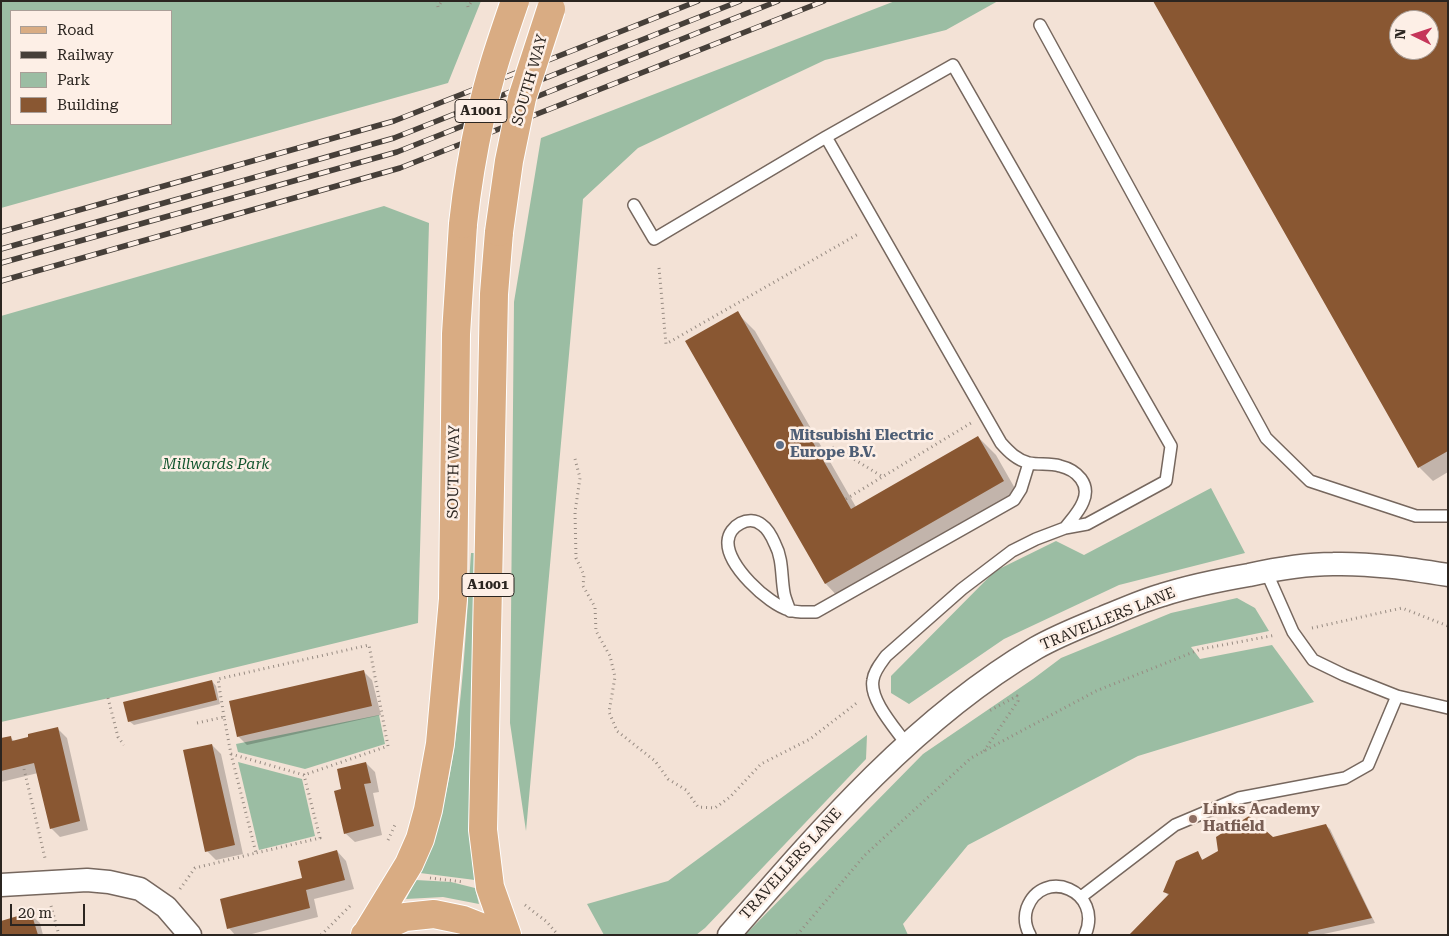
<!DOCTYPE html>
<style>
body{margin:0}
#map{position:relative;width:1449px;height:936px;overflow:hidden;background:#f3e2d6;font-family:"Roboto Serif",serif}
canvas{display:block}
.frame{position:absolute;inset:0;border:2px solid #2b2520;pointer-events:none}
.legend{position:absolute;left:10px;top:10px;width:162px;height:115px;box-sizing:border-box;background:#fdefe6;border:1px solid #a99e97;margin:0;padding:6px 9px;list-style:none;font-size:15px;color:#2b2520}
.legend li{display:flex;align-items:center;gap:10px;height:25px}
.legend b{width:25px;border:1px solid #a99e97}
.north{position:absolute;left:1389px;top:10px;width:50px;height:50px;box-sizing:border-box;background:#fdefe6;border:1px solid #a99e97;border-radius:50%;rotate:274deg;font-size:14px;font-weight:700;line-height:20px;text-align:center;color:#2b2520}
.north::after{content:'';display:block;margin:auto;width:18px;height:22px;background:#c5365a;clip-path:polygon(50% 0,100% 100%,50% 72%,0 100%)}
.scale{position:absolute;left:10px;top:904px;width:75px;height:22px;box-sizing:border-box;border:2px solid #2b2520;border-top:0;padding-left:6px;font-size:15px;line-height:18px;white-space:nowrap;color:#2b2520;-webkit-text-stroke:4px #fdefe6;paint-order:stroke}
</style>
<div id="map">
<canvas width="1449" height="936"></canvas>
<div class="frame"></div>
<ul class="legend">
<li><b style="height:6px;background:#d9ac83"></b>Road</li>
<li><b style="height:6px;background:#463f39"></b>Railway</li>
<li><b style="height:14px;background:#9bbda3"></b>Park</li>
<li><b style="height:14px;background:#895732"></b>Building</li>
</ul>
<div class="north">N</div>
<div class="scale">20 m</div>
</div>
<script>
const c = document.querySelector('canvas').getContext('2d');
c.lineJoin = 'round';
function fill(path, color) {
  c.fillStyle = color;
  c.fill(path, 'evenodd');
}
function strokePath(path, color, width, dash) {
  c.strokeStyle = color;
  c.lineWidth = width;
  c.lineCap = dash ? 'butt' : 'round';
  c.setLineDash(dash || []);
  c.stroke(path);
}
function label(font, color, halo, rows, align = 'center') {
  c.font = font + ' "Roboto Serif",serif';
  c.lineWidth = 5;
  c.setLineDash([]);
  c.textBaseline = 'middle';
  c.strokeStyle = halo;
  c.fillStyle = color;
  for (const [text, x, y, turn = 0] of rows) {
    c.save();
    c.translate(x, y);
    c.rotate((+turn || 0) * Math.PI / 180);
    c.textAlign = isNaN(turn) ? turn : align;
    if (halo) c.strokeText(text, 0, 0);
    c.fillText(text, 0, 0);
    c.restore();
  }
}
fill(new Path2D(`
 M1 1H481L448 83 1 208ZM171 11V124H11V11Z
 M895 1H998L946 30 825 60 638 148 583 199 526 831 510 723 514 302 541 138Z
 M384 206 429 223 418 623 118 696 1 722V316Z
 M1211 488 1245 553 1119 585 1004 639 909 704 891 693V676L995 571 1056 541 1084 555Z
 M471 553H477L472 861 475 880 420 873C426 857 434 840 439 823 462 736 465 642 471 553Z
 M1237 598 1255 608 1269 631 1191 647 1200 659 1272 645 1314 702 1138 756 968 845 903 924 908 935H745L923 754 1033 679 1061 658 1171 613Z
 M379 715 385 744 305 769 238 752 236 744Z
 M867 735 866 759 705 928 696 935H604L587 904 668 881Z
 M238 762 302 779 315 836 259 850Z
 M416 880 451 882 475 888 479 904 443 897 406 899Z`), '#9bbda3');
fill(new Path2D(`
 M1155 1H1448V472L1433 481 1419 467ZM1399 20H1429V50H1399Z
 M737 313 755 331 856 507 978 437 996 455 1021 499 843 602 826 584 687 342Z
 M363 671 372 680 381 715 247 745 238 736Z
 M212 681 216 686 220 704 134 725 129 721Z
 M58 729 67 738 88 830 60 837 51 828 38 773 1 782V740L10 737 15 742Z
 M212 745 221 754 243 854 216 860 207 851Z
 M366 763 375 772 379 792 373 793 382 835 355 842 345 833 343 790Z
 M1325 825 1330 829 1375 923 1319 935H1131L1169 896 1165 892 1197 853 1203 860 1272 838Z
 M337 851 346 861 354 889 314 899 318 917 248 935H235L229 928 304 879Z
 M30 914 40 923 43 935H1Z`), '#0003');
fill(new Path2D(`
 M1153 1H1448V451L1418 468ZM1399 20H1429V50H1399Z
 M738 311 851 509 978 436 1004 481 825 584 685 341Z
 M364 670 372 706 237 737 229 701Z
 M212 680 217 700 128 722 123 702Z
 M58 727 80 821 50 829 34 763 1 771V738L11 736 12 741 28 737V734Z
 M212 744 235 845 205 852 183 750Z
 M366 762 371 783 364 784 374 826 344 834 334 791 341 789 337 769Z
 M1249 816 1273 837 1326 824 1372 918 1308 932 1309 935H1129L1169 894 1163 892 1176 861 1198 851 1202 860 1218 851 1216 837Z
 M337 850 345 880 306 890 310 908 227 929 220 899 302 878 298 861Z
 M31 912 38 935H1V921Z`), '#895732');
const service = new Path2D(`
 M1040 25 1266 438 1310 481 1416 516H1448
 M634 205 654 239 826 137
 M1266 571 1293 632 1313 660 1344 675 1397 696 1448 708
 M790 611C788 605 785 599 784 593 781 576 783 559 775 544 772 537 768 529 762 525 749 514 729 526 728 541 726 565 768 604 789 610 797 613 807 612 816 612L1014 500 1021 489 1029 463
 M907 745C896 729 869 700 873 680 874 671 881 663 886 656L962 589 1012 551 1036 539 1065 528 1087 524 1166 481 1171 446 953 65 826 137 1001 443C1009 452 1017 460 1029 463 1039 465 1050 463 1060 466 1077 470 1091 484 1083 502 1079 512 1071 520 1065 528
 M1081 897 1175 825 1239 798 1345 778 1368 765 1397 696
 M1030 935C1025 926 1024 917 1027 908 1043 866 1104 891 1085 935`);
const minor = new Path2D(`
 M1 885 87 880 109 882 140 889 166 907 190 935
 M729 935C820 830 915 719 1036 648 1057 636 1080 627 1102 618 1122 610 1141 601 1162 595 1190 586 1220 580 1249 575 1276 569 1305 564 1333 564 1372 563 1410 569 1448 575`);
const primary = new Path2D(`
 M499 232 494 294 483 830 490 887 507 935
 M367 933 409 864 420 839 428 810 440 744 453 599 456 334 463 224
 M365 935 405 917 434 914 463 920 501 935`);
strokePath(service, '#76675e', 14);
strokePath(minor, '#76675e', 25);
strokePath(primary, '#fff', 30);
strokePath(new Path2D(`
 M437 1 438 7 442 1
 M467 1 468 7 472 1
 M659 268 666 344 860 233
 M820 455 834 447 883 477
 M575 459 580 478 575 512 576 558 584 575 583 586 595 607 596 631 610 656 615 677 609 712 617 731 655 761 668 779 686 790 698 807 715 808 730 797 761 764 810 739 858 702
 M846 499 971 423
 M1312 628 1402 608 1448 626
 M108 698 118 737 124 745
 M224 717 218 679 369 645 388 746 304 775
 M984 751 1018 701 1017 696 989 711
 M231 754 304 775 320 838 256 853
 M24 769 45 858
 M388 840 395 825
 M430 878 464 882
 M180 889 195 868 256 853 231 754 224 717 197 723
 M525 905 547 922 558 935
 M51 906 59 935
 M321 935 351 905
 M797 935 865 855 971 758 1096 691 1201 649 1276 635`), '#978b82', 3, [1, 4]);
strokePath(service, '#fff', 11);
strokePath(minor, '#fff', 22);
strokePath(primary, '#d9ac83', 28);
const rail = new Path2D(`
 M1 232 394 121 698 1
 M1 249 394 138 740 1
 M1 263 397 152 778 1
 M1 281 400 168 824 1`);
strokePath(rail, '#463f39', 5.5);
strokePath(rail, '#fdefe6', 4, [11]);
const primaryBridge = new Path2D(`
 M463 224C467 187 473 151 481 115 489 76 502 39 515 1
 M499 232 509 161 522 98 551 9`);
strokePath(primaryBridge, '#fff', 30, []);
strokePath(primaryBridge, '#d9ac83', 28);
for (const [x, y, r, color] of [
 [780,445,5,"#5c6f8a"],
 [1193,819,5,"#8d6e63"]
]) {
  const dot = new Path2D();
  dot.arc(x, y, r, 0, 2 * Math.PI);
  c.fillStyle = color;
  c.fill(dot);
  strokePath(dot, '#fdefe6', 2);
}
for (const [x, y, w] of [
 [481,111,52],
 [488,585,52]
]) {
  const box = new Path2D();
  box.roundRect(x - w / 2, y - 11.5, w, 23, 4);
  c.fillStyle = '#fdefe6';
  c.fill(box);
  strokePath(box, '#2b2520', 1);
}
label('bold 14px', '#2b2520', null, [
 ["A1001",481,111],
 ["A1001",488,585]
]);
label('15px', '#2b2520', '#fdefe6', [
 ["SOUTH WAY",530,80,-74],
 ["SOUTH WAY",454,472,-89],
 ["TRAVELLERS LANE",1108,619,-22],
 ["TRAVELLERS LANE",791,864,-48]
]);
label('bold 15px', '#4e5e75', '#fdefe6', [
 ["Mitsubishi Electric",790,436],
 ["Europe B.V.",790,453]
], 'left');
label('italic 15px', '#14562f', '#fdefe6', [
 ["Millwards Park",216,465]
]);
label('bold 15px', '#785e54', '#fdefe6', [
 ["Links Academy",1203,810],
 ["Hatfield",1203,827]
], 'left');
</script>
